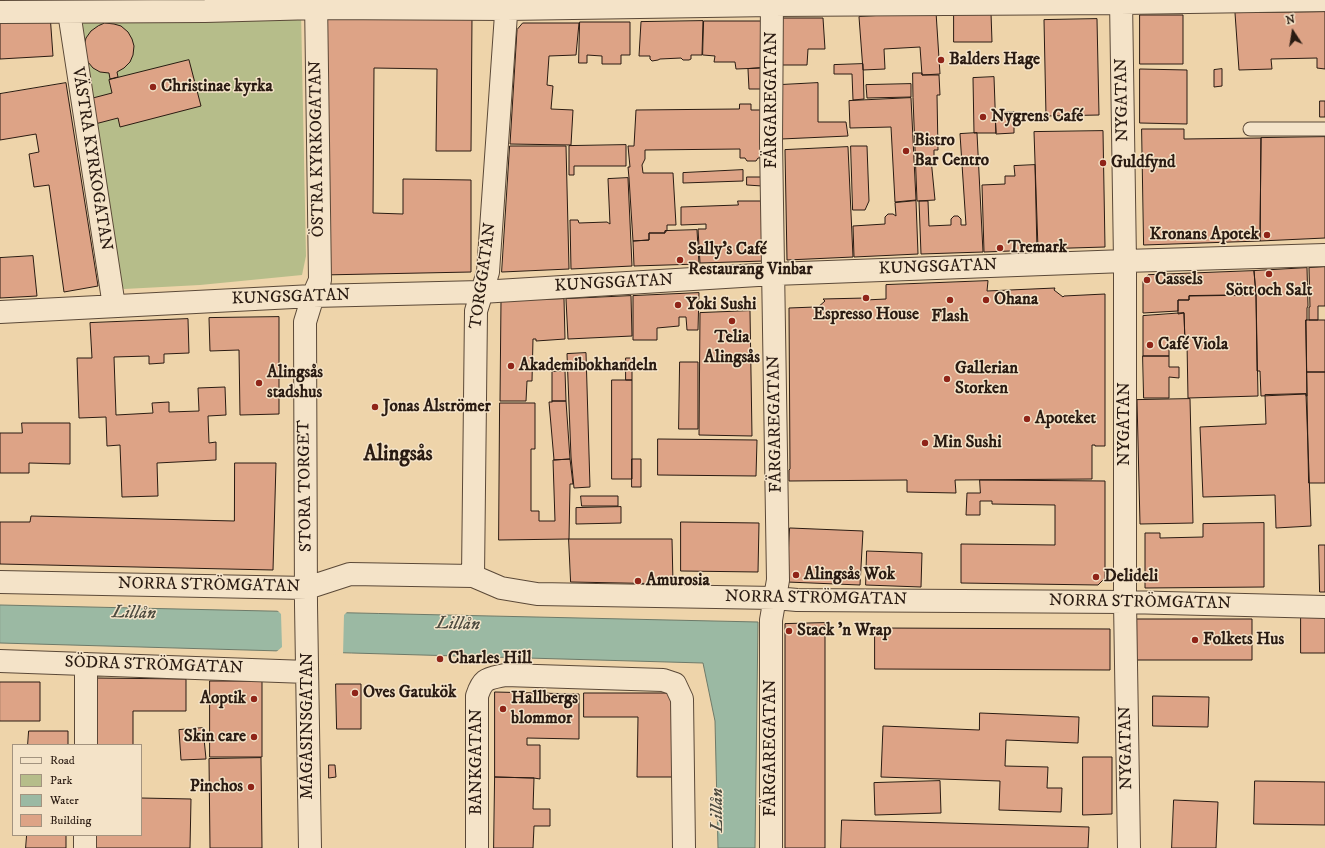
<!DOCTYPE html>
<meta charset="utf-8">
<style>
body{margin:0}
#map{position:relative;width:1325px;height:848px;overflow:hidden;background:#eed4aa;font-family:"IM FELL DW Pica",serif}
canvas{display:block}
.legend{position:absolute;left:12px;top:744px;width:130px;height:92px;box-sizing:border-box;background:#f4e3c8;border:1px solid #a3937f;margin:0;padding:5px 7px;list-style:none;font-size:12px;color:#2a1b12}
.legend li{display:flex;align-items:center;gap:8px;height:20px}
.legend b{width:20px;border:1px solid #a3937f}
.north{position:absolute;left:1273px;top:12px;width:40px;height:40px;-webkit-text-stroke:3px #f4e3c8;paint-order:stroke;rotate:348deg;font-size:11px;font-weight:700;line-height:16px;text-align:center;color:#2a1b12}
.north::after{content:'';display:block;margin:auto;width:14px;height:18px;background:#2a1b12;clip-path:polygon(50% 0,100% 100%,50% 72%,0 100%)}
</style>
<div id="map">
<canvas width="1325" height="848"></canvas>
<ul class="legend">
<li><b style="height:5px;background:#f4e3c8"></b>Road</li>
<li><b style="height:11px;background:#b6bd8a"></b>Park</li>
<li><b style="height:11px;background:#9bb9a3"></b>Water</li>
<li><b style="height:11px;background:#dda386"></b>Building</li>
</ul>
<div class="north">N</div>
</div>
<script>
const c = document.querySelector('canvas').getContext('2d');
c.lineJoin = 'round';
function fill(path, color) {
  c.fillStyle = color;
  c.fill(path, 'evenodd');
}
function strokePath(path, color, width, dash) {
  c.strokeStyle = color;
  c.lineWidth = width;
  c.lineCap = dash ? 'butt' : 'round';
  c.setLineDash(dash || []);
  c.stroke(path);
}
function label(font, color, halo, rows, align = 'center') {
  c.font = font + ' "IM FELL DW Pica",serif';
  c.lineWidth = 3;
  c.setLineDash([]);
  c.textBaseline = 'middle';
  c.strokeStyle = halo;
  c.fillStyle = color;
  for (const [text, x, y, turn = 0] of rows) {
    c.save();
    c.translate(x, y);
    c.rotate((+turn || 0) * Math.PI / 180);
    c.textAlign = isNaN(turn) ? turn : align;
    if (halo) c.strokeText(text, 0, 0);
    c.fillText(text, 0, 0);
    c.restore();
  }
}
fill(new Path2D(`
 M301 12 306 256 302 275 200 285 124 289 107 267 67 18Z`), '#b6bd8a');
const water = new Path2D(`
 M0 605 758 622 755 848H718L715 721 703 663 0 643Z`);
fill(water, '#9bb9a3');
strokePath(water, '#6e7a69', 1);
fill(new Path2D(`
 M276 609 348 611 344 615 343 655 275 653 282 647 281 614Z`), '#eed4aa');
const building = new Path2D(`
 M936 12 940 74 922 75 920 47 884 49 885 69 863 70 859 17Z
 M1325 12V69L1317 68V58L1271 59 1272 69 1239 70 1235 13Z
 M954 13H991L992 42H954Z
 M50 14 53 56 0 59V16Z
 M1140 15H1183V64H1140Z
 M318 16 472 17 471 151H436L437 69 374 68 373 213 403 214V179L471 180V272L322 275Z
 M782 18H823L825 49H808L807 65H783Z
 M1097 19 1099 115 1046 116 1044 20Z
 M703 21 702 55H691V59L689 60H683L681 58 660 59 658 60 652 61 650 59V56H639L641 22Z
 M704 21H761V68L736 69 735 62H714L715 56 703 55Z
 M580 22H630V55H621V64H602V56L587 55V63H579Z
 M105 23 114 24 121 26 128 32 132 39 134 46 133 55 130 62 124 68 117 72 118 77 110 79 109 73 100 72 93 68 88 62 85 54 84 46 86 38 91 31 98 26Z
 M523 23H579L576 55 549 56 547 85 553 86 551 109 573 110 571 145 510 144 517 30Z
 M189 60 201 106 120 127 118 118 95 124 89 99 112 93 109 80Z
 M863 64 864 99 853 100 852 74H834V65Z
 M761 68 762 89H749L748 69Z
 M1140 69 1187 70V124L1140 123Z
 M1222 69V86L1214 87V70Z
 M913 73H922V75H939L940 95H937L938 150H934V159H931L935 200 917 201 913 98Z
 M994 77 996 133H974L973 78Z
 M66 83 98 286 64 292 49 185 34 187 29 154 39 152 36 134 0 140V94Z
 M818 83V122H846L848 136 781 139 780 85Z
 M911 84V97L867 98 866 85Z
 M911 98 916 200 895 202 891 127 850 128 849 101Z
 M1320 101H1325V117H1320Z
 M740 104H751V110H762L763 158H758L756 161H747L745 158H740V149L645 150V159L642 165 643 173H673L676 225H667V231H665V233H649V240L633 241 629 178 628 167H630L628 146H634L636 110 739 109Z
 M1014 112V133L996 134 995 113Z
 M1142 129H1184V139L1261 138 1260 241 1144 245Z
 M1103 131 1105 247 1038 249 1034 132Z
 M977 133 983 252 921 254 919 201H928L929 226 951 225V219L954 216H958L961 219V225H966L960 134Z
 M1325 137V238L1260 241 1261 138Z
 M626 145V166H574V175H569V146Z
 M510 146H566L569 269 502 272Z
 M851 146H867L869 201 865 210H853Z
 M848 147 853 257 787 260 785 150Z
 M1035 165 1037 250 984 252 982 185 1005 184V176H1015L1014 166Z
 M743 170V181L683 183V173Z
 M747 177H763L762 186 747 185Z
 M628 178 632 266 571 269 570 220H578L579 223 607 222 610 224 608 179Z
 M738 201H763L764 261 700 263 698 229H706V224L681 225V207L738 205Z
 M916 201 918 254 854 257 853 226 885 224V217L888 214H893L896 216 895 203Z
 M697 230 699 264 634 266 633 241 649 240V233H665V231Z
 M33 256 37 296 0 298V258Z
 M1325 267V306H1318V320H1309V307H1310L1309 268Z
 M1307 268 1308 306 1307 308V320H1306L1307 396H1306V394L1261 396 1260 371H1257L1256 295 1254 271Z
 M1254 271 1256 295 1189 296V300H1178V311L1143 313V281L1148 275Z
 M988 281 987 291 1055 288 1054 290 1063 297 1064 296 1105 294V446H1095V445H1092V479L955 480 956 493 907 492V480L789 481V470L790 469 789 308 815 307 817 308 825 301 823 299 865 298V300L886 299V285Z
 M699 293 698 330H687L686 317H679V326L657 328V340H633V296Z
 M1256 295 1258 396 1188 398 1187 343H1185L1184 313 1178 314V300H1189V296Z
 M631 296 632 336 568 339 566 299Z
 M564 299 565 339 536 341V339H533L532 381H527L526 401H500L501 301Z
 M750 311 752 436 699 435 700 313Z
 M1184 313 1185 343 1169 344V356H1143V316Z
 M279 317V414L240 415 239 350 210 351 209 318Z
 M188 319 189 353 164 354V363L149 364V356L114 357 116 415 153 413 152 403 169 402V412L199 411 198 388 225 387 226 415 208 416 209 443 216 442V460L157 463 158 496 122 497 120 445 107 446 106 417 79 418 77 358H92L90 323Z
 M1306 320H1325V372H1307Z
 M586 353 590 487 574 488 571 457 567 354Z
 M1143 356H1169V367H1179V378L1169 377V398H1144Z
 M626 358H632V380H626Z
 M680 362H698V429H679Z
 M565 371 566 401H552V372Z
 M1307 372H1325V483H1309Z
 M612 380H632V479H612Z
 M1306 394 1311 526 1276 528 1275 495 1203 497 1200 427 1266 424 1265 395Z
 M1190 399 1193 523 1140 524 1137 400Z
 M552 401H566L570 459 554 460 549 402H552Z
 M500 403H535V449H531V511H539V521H555L553 460 570 459 573 484H570L569 539 499 540Z
 M22 423H70V464L29 463V473H0V433H22Z
 M658 439 757 440 756 476 658 475Z
 M632 459H641V487H632Z
 M235 463H276L273 570 0 564V522H30L31 516 234 521Z
 M980 480 1105 481V578L1098 585 961 583V544L1055 545V505L992 504V501H980V515H966L967 493H980Z
 M581 496H618V506H582Z
 M621 507V523L576 524V508Z
 M681 522 759 523 758 572 681 571Z
 M1264 523V587L1145 588V533H1160V538L1203 537V524Z
 M790 528 863 531 860 585 787 582Z
 M569 539H672L673 584 571 582Z
 M1319 545H1325V592H1320Z
 M867 551 922 553 921 587 866 585Z
 M1301 612H1325V653H1301Z
 M1137 619H1252V660H1137Z
 M825 623V848H785V624Z
 M875 628 1110 629V670L875 669Z
 M95 678 186 679V711H133V745H94Z
 M210 681H262V757H210Z
 M0 682H40V721H0Z
 M336 684H361V729H337Z
 M495 692 579 694V739L527 738V745H540V779L534 778 495 777Z
 M584 693H672V777H637L638 717H584Z
 M1153 696 1209 697 1208 727 1153 726Z
 M980 713 1079 717 1078 743 1006 740 1005 766 1048 767 1047 788H1062L1061 812 999 810 1000 781 881 777 883 726 979 730Z
 M203 728 206 759 181 760 179 730Z
 M29 731H68V745H28Z
 M1083 757H1112V814L1083 815Z
 M261 758 262 848H210L209 759Z
 M329 765H335L336 777 329 778Z
 M495 777 534 778 533 809H550V826H534L533 848H494Z
 M940 781 941 813 875 815 874 783Z
 M1255 781 1325 782V825L1254 824Z
 M141 798 191 799 190 848H92V835H141Z
 M1174 800 1218 802 1216 848H1172Z
 M842 820 1089 827 1088 848H841Z
 M27 835H66V848H26Z`);
fill(building, '#dda386');
strokePath(building, '#2a1b12', 1);
const lane = new Path2D(`
 M1250 129H1325`);
const street = new Path2D(`
 M1121 0 1125 261V602L1129 848
 M0 12 205 11 316 8 507 9 772 5 1121 3 1325 0
 M69 12 114 306
 M0 312 313 296 481 292 774 274 1125 261 1325 255
 M473 576 476 311 488 272 507 0
 M0 582 307 588 350 574 473 576 501 588 537 594 775 598 797 600 1125 602 1325 607
 M0 661 307 672
 M86 745V664
 M85 848V835
 M310 848 306 605 305 322 313 296 320 280 316 0
 M477 848V696C483 678 487 679 505 675L663 680 675 684 682 699 684 848
 M771 848V620L778 580 771 141 772 0`);
strokePath(lane, '#5b4938', 15);
strokePath(street, '#5b4938', 24);
strokePath(lane, '#f4e3c8', 13);
strokePath(street, '#f4e3c8', 22);
for (const [x, y, r, color] of [
 [941,60,4,"#8f2418"],
 [153,87,4,"#8f2418"],
 [983,117,4,"#8f2418"],
 [906,151,4,"#8f2418"],
 [1103,163,4,"#8f2418"],
 [1267,235,4,"#8f2418"],
 [1000,248,4,"#8f2418"],
 [680,260,4,"#8f2418"],
 [1269,274,4,"#8f2418"],
 [1147,280,4,"#8f2418"],
 [866,298,4,"#8f2418"],
 [950,300,4,"#8f2418"],
 [986,300,4,"#8f2418"],
 [678,305,4,"#8f2418"],
 [732,321,4,"#8f2418"],
 [1150,345,4,"#8f2418"],
 [511,366,4,"#8f2418"],
 [947,379,4,"#8f2418"],
 [259,383,4,"#8f2418"],
 [375,407,4,"#8f2418"],
 [1027,419,4,"#8f2418"],
 [925,443,4,"#8f2418"],
 [796,575,4,"#8f2418"],
 [1096,577,4,"#8f2418"],
 [638,581,4,"#8f2418"],
 [789,631,4,"#8f2418"],
 [1195,640,4,"#8f2418"],
 [440,659,4,"#8f2418"],
 [355,693,4,"#8f2418"],
 [254,699,4,"#8f2418"],
 [503,709,4,"#8f2418"],
 [254,737,4,"#8f2418"],
 [251,787,4,"#8f2418"]
]) {
  const dot = new Path2D();
  dot.arc(x, y, r, 0, 2 * Math.PI);
  c.fillStyle = color;
  c.fill(dot);
  strokePath(dot, '#f4e3c8', 1.5);
}
label('bold 17px', '#2a1b12', '#f4e3c8', [
 ["Balders Hage",949,60],
 ["Christinae kyrka",161,87],
 ["Nygrens Café",991,117],
 ["Bistro",914,141],
 ["Bar Centro",914,161],
 ["Guldfynd",1111,163],
 ["Kronans Apotek",1259,235,"right"],
 ["Tremark",1008,248],
 ["Sally's Café",688,250],
 ["Restaurang Vinbar",688,270],
 ["Cassels",1155,280],
 ["Sött och Salt",1269,291,"center"],
 ["Ohana",994,300],
 ["Yoki Sushi",686,305],
 ["Espresso House",866,315,"center"],
 ["Flash",950,317,"center"],
 ["Telia",732,338,"center"],
 ["Alingsås",732,358,"center"],
 ["Café Viola",1158,345],
 ["Akademibokhandeln",519,366],
 ["Gallerian",955,369],
 ["Storken",955,389],
 ["Alingsås",267,373],
 ["stadshus",267,393],
 ["Jonas Alströmer",383,407],
 ["Apoteket",1035,419],
 ["Min Sushi",933,443],
 ["Alingsås Wok",804,575],
 ["Delideli",1104,577],
 ["Amurosia",646,581],
 ["Stack 'n Wrap",797,631],
 ["Folkets Hus",1203,640],
 ["Charles Hill",448,659],
 ["Oves Gatukök",363,693],
 ["Aoptik",246,699,"right"],
 ["Hallbergs",511,699],
 ["blommor",511,719],
 ["Skin care",246,737,"right"],
 ["Pinchos",243,787,"right"]
], 'left');
label('17px', '#2a1b12', '#f4e3c8', [
 ["FÄRGAREGATAN",772,100,-90],
 ["NYGATAN",1123,100,-91],
 ["ÖSTRA KYRKOGATAN",318,149,-91],
 ["VÄSTRA KYRKOGATAN",91,159,81],
 ["KUNGSGATAN",938,268,-2],
 ["TORGGATAN",484,276,-82],
 ["KUNGSGATAN",614,284,-3],
 ["KUNGSGATAN",291,298,-2],
 ["FÄRGAREGATAN",776,424,-91],
 ["NYGATAN",1125,424,-90],
 ["STORA TORGET",306,486,-91],
 ["NORRA STRÖMGATAN",209,586,1],
 ["NORRA STRÖMGATAN",816,599,1],
 ["NORRA STRÖMGATAN",1140,603,1],
 ["SÖDRA STRÖMGATAN",154,666,2],
 ["MAGASINSGATAN",308,726,-90],
 ["FÄRGAREGATAN",771,748,-90],
 ["NYGATAN",1127,748,-91],
 ["BANKGATAN",477,762,-90]
]);
label('italic 18px', '#4c4a3e', '#f4e3c8', [
 ["Lillån",134,614,2],
 ["Lillån",458,625,2],
 ["Lillån",718,810,-90]
]);
label('bold 21px', '#2a1b12', '#f4e3c8', [
 ["Alingsås",398,456]
]);
</script>
